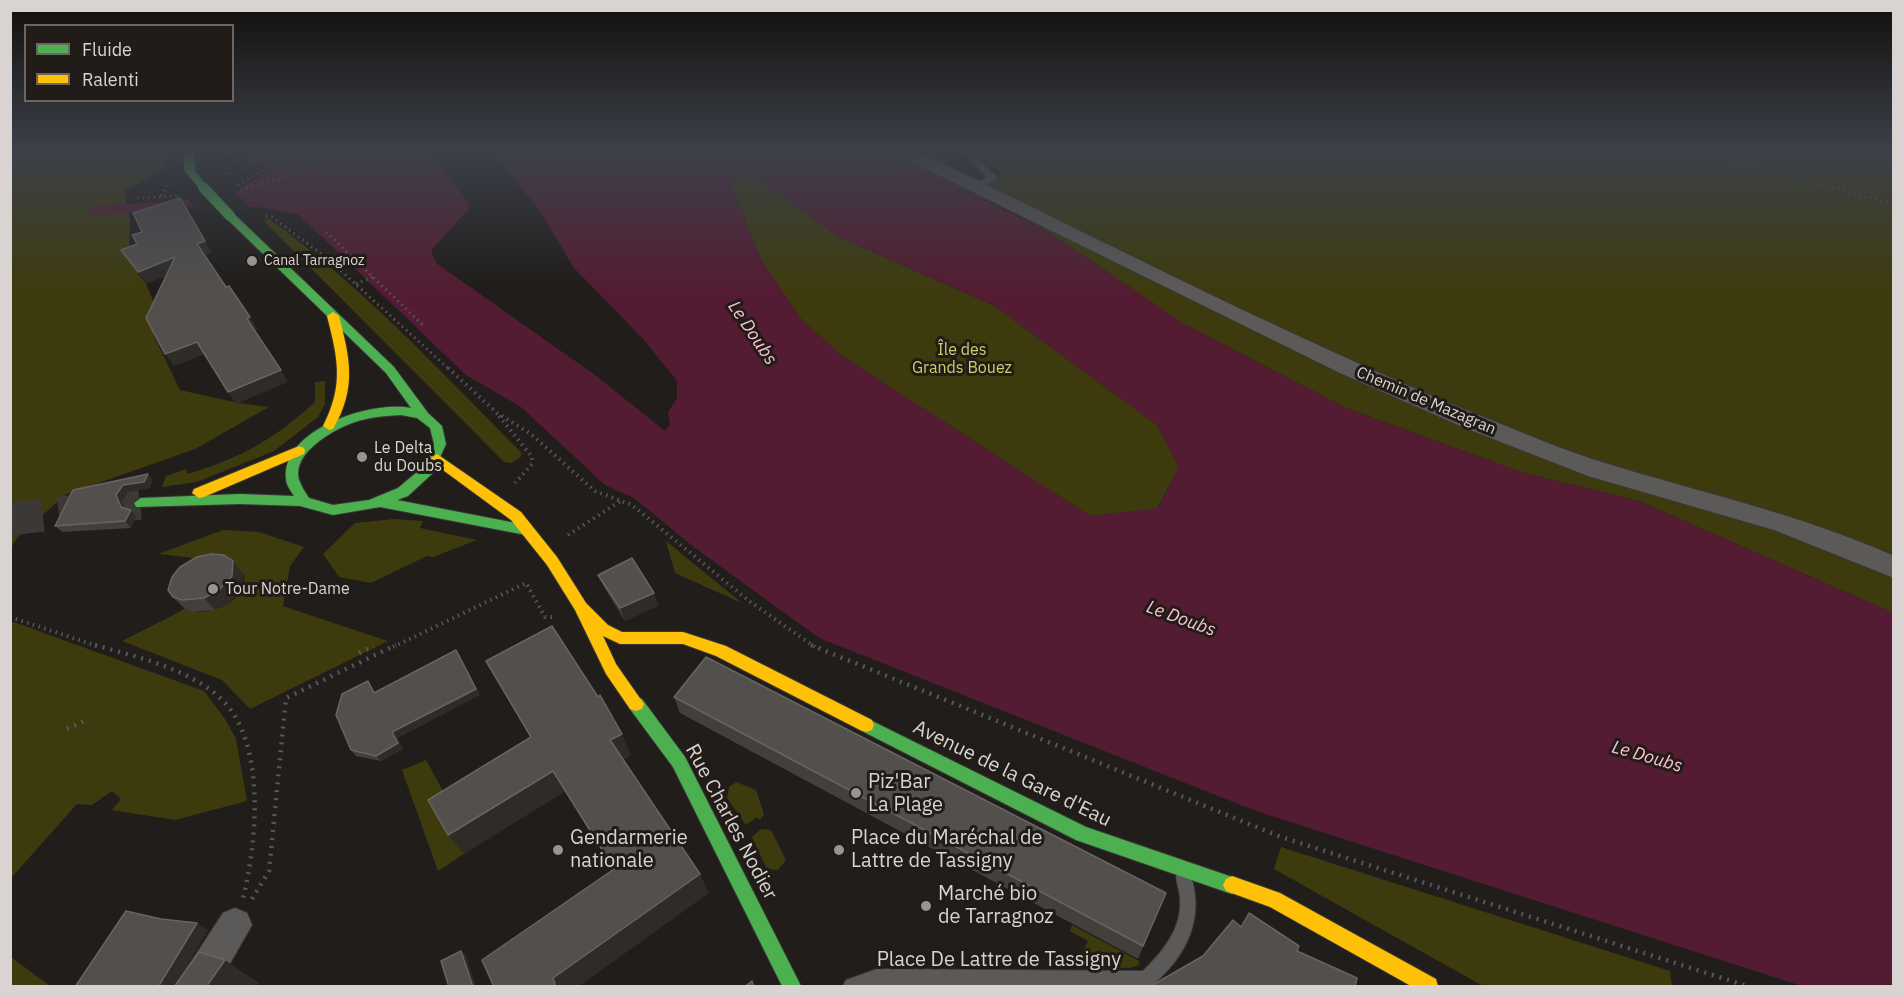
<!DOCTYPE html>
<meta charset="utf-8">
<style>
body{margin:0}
#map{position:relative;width:1904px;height:997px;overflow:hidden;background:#201d1a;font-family:"IBM Plex Sans",sans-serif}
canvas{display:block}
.frame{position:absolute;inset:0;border:12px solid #d9d4d1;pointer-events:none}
.legend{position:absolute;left:24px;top:24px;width:210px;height:78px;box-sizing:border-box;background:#221c18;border:2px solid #6b6662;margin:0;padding:8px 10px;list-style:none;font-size:18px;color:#d9d4d1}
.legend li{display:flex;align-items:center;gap:12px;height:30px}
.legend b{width:30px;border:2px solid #6b6662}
</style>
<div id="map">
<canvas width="1904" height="997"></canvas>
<div class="frame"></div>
<ul class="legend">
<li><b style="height:8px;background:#4caf50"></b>Fluide</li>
<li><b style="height:8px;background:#ffc107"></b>Ralenti</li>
</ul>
</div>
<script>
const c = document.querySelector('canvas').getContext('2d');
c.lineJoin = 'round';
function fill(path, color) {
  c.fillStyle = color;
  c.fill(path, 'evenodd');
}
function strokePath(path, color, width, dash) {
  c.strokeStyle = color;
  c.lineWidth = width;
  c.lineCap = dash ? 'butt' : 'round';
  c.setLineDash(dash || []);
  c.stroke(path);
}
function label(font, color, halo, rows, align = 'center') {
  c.font = font + ' "IBM Plex Sans",sans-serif';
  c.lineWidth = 6;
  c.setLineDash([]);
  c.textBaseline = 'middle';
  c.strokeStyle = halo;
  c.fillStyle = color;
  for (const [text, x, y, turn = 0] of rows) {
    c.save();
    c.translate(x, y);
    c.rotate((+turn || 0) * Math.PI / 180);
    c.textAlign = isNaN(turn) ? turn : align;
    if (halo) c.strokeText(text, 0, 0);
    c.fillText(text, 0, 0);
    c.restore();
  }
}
fill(new Path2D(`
 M11 151H166L163 170 124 191 130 220 129 262 146 284 154 303V336L180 390 238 403 269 407 195 449 65 495 17 538 11 548Z
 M976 151H1893V613L1639 501 1524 473 1346 408 1184 324 1048 232 971 190 1002 174Z
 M749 172 839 237 993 305 1157 425 1179 467 1157 509 1090 516 842 356 802 320 761 260 730 182Z
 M269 219C361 285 441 372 521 452V457L511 463 504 462 264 221Z
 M325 381V404L318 417 274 451 197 482 162 487 166 476 186 469 187 474C239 459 275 439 315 402V382Z
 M394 519 423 521 420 528 477 540 433 557 427 556 371 583 339 577 323 554 355 523Z
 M223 530 259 532 304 547 290 566 283 606 388 641 250 709 222 680 122 641 185 609C206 619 249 602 244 574L222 561 158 554Z
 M666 541 742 603 675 573Z
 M11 621 204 691 225 719 236 739 247 801 175 820 112 810 121 799 112 791 92 805 77 804 11 878Z
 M426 760 455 813 464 854 438 871 402 770Z
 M736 782 756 790 764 814 760 820 757 817 746 825 727 798 729 787Z
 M761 829 771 830 786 860 778 870 767 869 752 837Z
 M1281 847 1670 971 1672 986H1483L1274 869Z
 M1072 925 1139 961V965L1130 968 1076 966 1088 941 1070 931Z
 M10 957H11L50 986H11Z`), '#3d3b0e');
fill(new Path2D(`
 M243 151H430L468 202 469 209 431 250 436 263 595 375 665 431 670 424 668 412 677 398V381L644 340 574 268 540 211 491 151H890L1048 232 1184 324 1346 408 1524 473 1639 501 1893 613V986H1802L1256 811 819 638 695 548 634 498 605 485 521 407 466 375 298 214 258 207 195 211 190 206 174 211 88 215 93 206 172 201 241 191 240 188 273 169 260 163 255 166 246 163ZM749 172 839 237 993 305 1157 425 1179 467 1158 508 1090 516 842 356 802 320 761 260 730 182Z`), '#541c32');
fill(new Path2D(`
 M233 189 253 211 198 212 184 196Z`), '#201d1a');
strokePath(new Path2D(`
 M10 519 141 503`), '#3c3835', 33, [33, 16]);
const lane = new Path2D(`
 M962 151H970L996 176V180L982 187H976V183L987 177Z
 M1183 869 1189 871C1207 916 1186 958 1151 986H843L846 980 877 969 1143 971C1163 951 1182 929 1180 899 1180 889 1174 880 1177 871Z`);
const street = new Path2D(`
 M895 151H917C1104 241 1289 338 1481 416 1521 432 1563 450 1605 463 1702 493 1800 514 1894 556V578L1774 530 1588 476 1465 428 1340 373 898 155Z
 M235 908 247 913 252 925 217 986H179L184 973 223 913Z`);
const fast = new Path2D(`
 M183 151H193L195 171 208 187 206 189H200L185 171Z
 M230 213 234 214 394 367 428 413 442 426 446 444 433 473 408 496 397 500 526 525 531 526 533 530 531 534 526 535 380 507 333 515 300 506 240 504 136 507 134 503 141 498 240 494 294 496C291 491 286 485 286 479 281 429 372 400 411 408L386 373 226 218V214ZM401 415 417 418 430 428 434 444 423 467 398 488 369 500 333 505 309 498C306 493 302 488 300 482 289 454 334 429 355 422 370 417 385 416 401 415Z
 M636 697 642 699 685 757 801 986H782L673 767 630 709 628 704 630 699Z
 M866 718 1086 827 1238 879 1241 885 1238 891 1232 894 1076 840 860 730 858 725 860 720Z`);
const slow = new Path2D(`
 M333 312 339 316C350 359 357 388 333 429L329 430 323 426C344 385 338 359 327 316Z
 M299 446 304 448 305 451 304 454 204 497 199 498 192 493 194 489Z
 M437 454 521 512 557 557 586 603 608 625 622 632H683L726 646 872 720 874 725 872 730 866 732 860 730 716 656 683 644H620L603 636 616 664 644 704 642 709 636 711 630 709 606 674 575 610 547 565 511 520 432 462 430 459Z
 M1232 876 1280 893 1436 979 1438 986H1411L1270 907 1226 891 1223 885 1226 879Z`);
strokePath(lane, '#393734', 2);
strokePath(street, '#393734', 2);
strokePath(fast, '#393734', 2);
strokePath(slow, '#393734', 2);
strokePath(new Path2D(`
 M1695 151 1894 204
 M417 158 439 151
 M230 174 220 154 235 151 240 167 252 175
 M238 185 294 151
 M241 190 290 175 335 151
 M161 196 167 187 166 181
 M137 198 179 196
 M266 216 272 217 328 259 450 370
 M326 232 425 327
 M356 284 373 277`), '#595756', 3, [1.5, 4]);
strokePath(new Path2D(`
 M448 368 497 413 531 434 595 491 632 505 749 601 815 647
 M499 416 532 457V464L515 483
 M568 535 622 500
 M10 617 100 647
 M393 647 526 583 545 617H553`), '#595756', 4, [1.5, 4.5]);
strokePath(new Path2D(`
 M95 645C136 657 188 668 220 698 267 740 257 843 243 898
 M811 645 1281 837 1747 986
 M359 653 374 646
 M67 729 84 721
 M252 899 269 871 286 698 396 645`), '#595756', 4.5, [2, 6]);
fill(lane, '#5c5a59');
fill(street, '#5c5a59');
fill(fast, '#4caf50');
fill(slow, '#ffc107');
const fastBridge = new Path2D(`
 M203 187 230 216`);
strokePath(fastBridge, '#393734', 12, []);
strokePath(fastBridge, '#4caf50', 10);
fill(new Path2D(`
 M153 480 149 488 128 492 122 502 125 508 131 510 136 516 131 528 62 532 55 526Z
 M233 561 243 574 242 588 230 602 215 610 193 612 185 609 173 597Z
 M598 575 659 605 625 621 604 587Z
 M460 656 480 695 397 738 403 749 381 761 356 756 351 750 368 681 375 692Z
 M674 697 1160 907 1138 959 680 713Z`), '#423f3d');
fill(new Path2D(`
 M180 198 212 252 205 256 197 244Z
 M175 257 183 269 146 284 138 272Z
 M250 317 258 329 254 331 247 319Z
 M197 342 205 354 174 366 165 354Z
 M281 370 288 382 236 404 228 392Z
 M148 474 153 480 149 488 128 492 122 502 127 513 121 507 116 495 123 485Z
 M131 510 136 516 131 528 125 521Z
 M233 561 243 574 242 588 230 602 215 610 204 598Z
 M654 593 659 605 625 621 620 608Z
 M456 650 480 695 397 738 403 749 381 761 376 756 392 732Z
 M622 734 631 755 620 762 610 740Z
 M553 771 566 791 464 854 448 835Z
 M700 874 709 893 578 987H556L553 978Z
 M197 923 208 930 175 987H158Z
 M461 951 466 955 476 987H473Z
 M225 960 259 983 257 987H206Z`), '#2e2b28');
const building = new Path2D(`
 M180 198 205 241 197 244 226 287 229 286 250 317 247 319 281 370 228 392 197 342 165 354 146 318 175 257 138 272 121 250 137 244 132 235 142 232 133 213Z
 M148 474 144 482 123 485 116 495 121 507 131 510 125 521 55 526 73 490Z
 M211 554 224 555 233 561 232 576 219 590 204 598 182 600 173 597 168 590 172 577 180 567 197 557Z
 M632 558 654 593 620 608 598 575Z
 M552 626 598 697 600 695 622 734 610 740 700 874 553 978 556 987H494L482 960 614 869 553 771 448 835 428 800 531 737 486 661Z
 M456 650 476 689 392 732 398 743 376 756 351 750 336 715 342 694 368 681 374 693Z
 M706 657 1166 893 1143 946 674 697Z
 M126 911 161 919 197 923 158 987H75Z
 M1249 913 1299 946 1297 951 1357 978 1355 987H1149L1203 956 1233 920 1241 927Z
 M461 951 473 987H449L441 961Z
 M199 952 225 960 206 987H174Z
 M752 981 754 987H744Z`);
fill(building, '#534f4d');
strokePath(building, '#686462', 1.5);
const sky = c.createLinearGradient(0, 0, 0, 290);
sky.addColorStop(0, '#12100e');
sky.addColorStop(0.52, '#3c4049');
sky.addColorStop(1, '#3c404900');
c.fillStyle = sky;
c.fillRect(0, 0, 1904, 290);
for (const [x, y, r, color] of [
 [252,261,6,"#989491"],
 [362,457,6,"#989491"],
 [213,589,6,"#989491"],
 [856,793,6,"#989491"],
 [558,850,6,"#989491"],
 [839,850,6,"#989491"],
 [926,906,6,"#989491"]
]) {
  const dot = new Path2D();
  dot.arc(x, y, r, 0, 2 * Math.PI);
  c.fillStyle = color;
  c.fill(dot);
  strokePath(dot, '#221c18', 2);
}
label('14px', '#d9d4d1', '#221c18', [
 ["Canal Tarragnoz",264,261]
], 'left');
label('16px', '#d0cd69', '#221c18', [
 ["Île des",962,350],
 ["Grands Bouez",962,368]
]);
label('16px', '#d9d4d1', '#221c18', [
 ["Chemin de Mazagran",1426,401,23]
]);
label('16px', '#d9d4d1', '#221c18', [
 ["Le Delta",374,448],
 ["du Doubs",374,466],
 ["Tour Notre-Dame",225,589]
], 'left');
label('italic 18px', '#fdc0d3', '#221c18', [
 ["Le Doubs",752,333,56],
 ["Le Doubs",1181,619,20],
 ["Le Doubs",1647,757,16]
]);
label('20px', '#d9d4d1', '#221c18', [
 ["Avenue de la Gare d'Eau",1012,774,26],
 ["Rue Charles Nodier",731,822,62],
 ["Place De Lattre de Tassigny",999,960]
]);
label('20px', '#d9d4d1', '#221c18', [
 ["Piz'Bar",868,782],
 ["La Plage",868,805],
 ["Gendarmerie",570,838],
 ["nationale",570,861],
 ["Place du Maréchal de",851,838],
 ["Lattre de Tassigny",851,861],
 ["Marché bio",938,894],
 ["de Tarragnoz",938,917]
], 'left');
</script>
